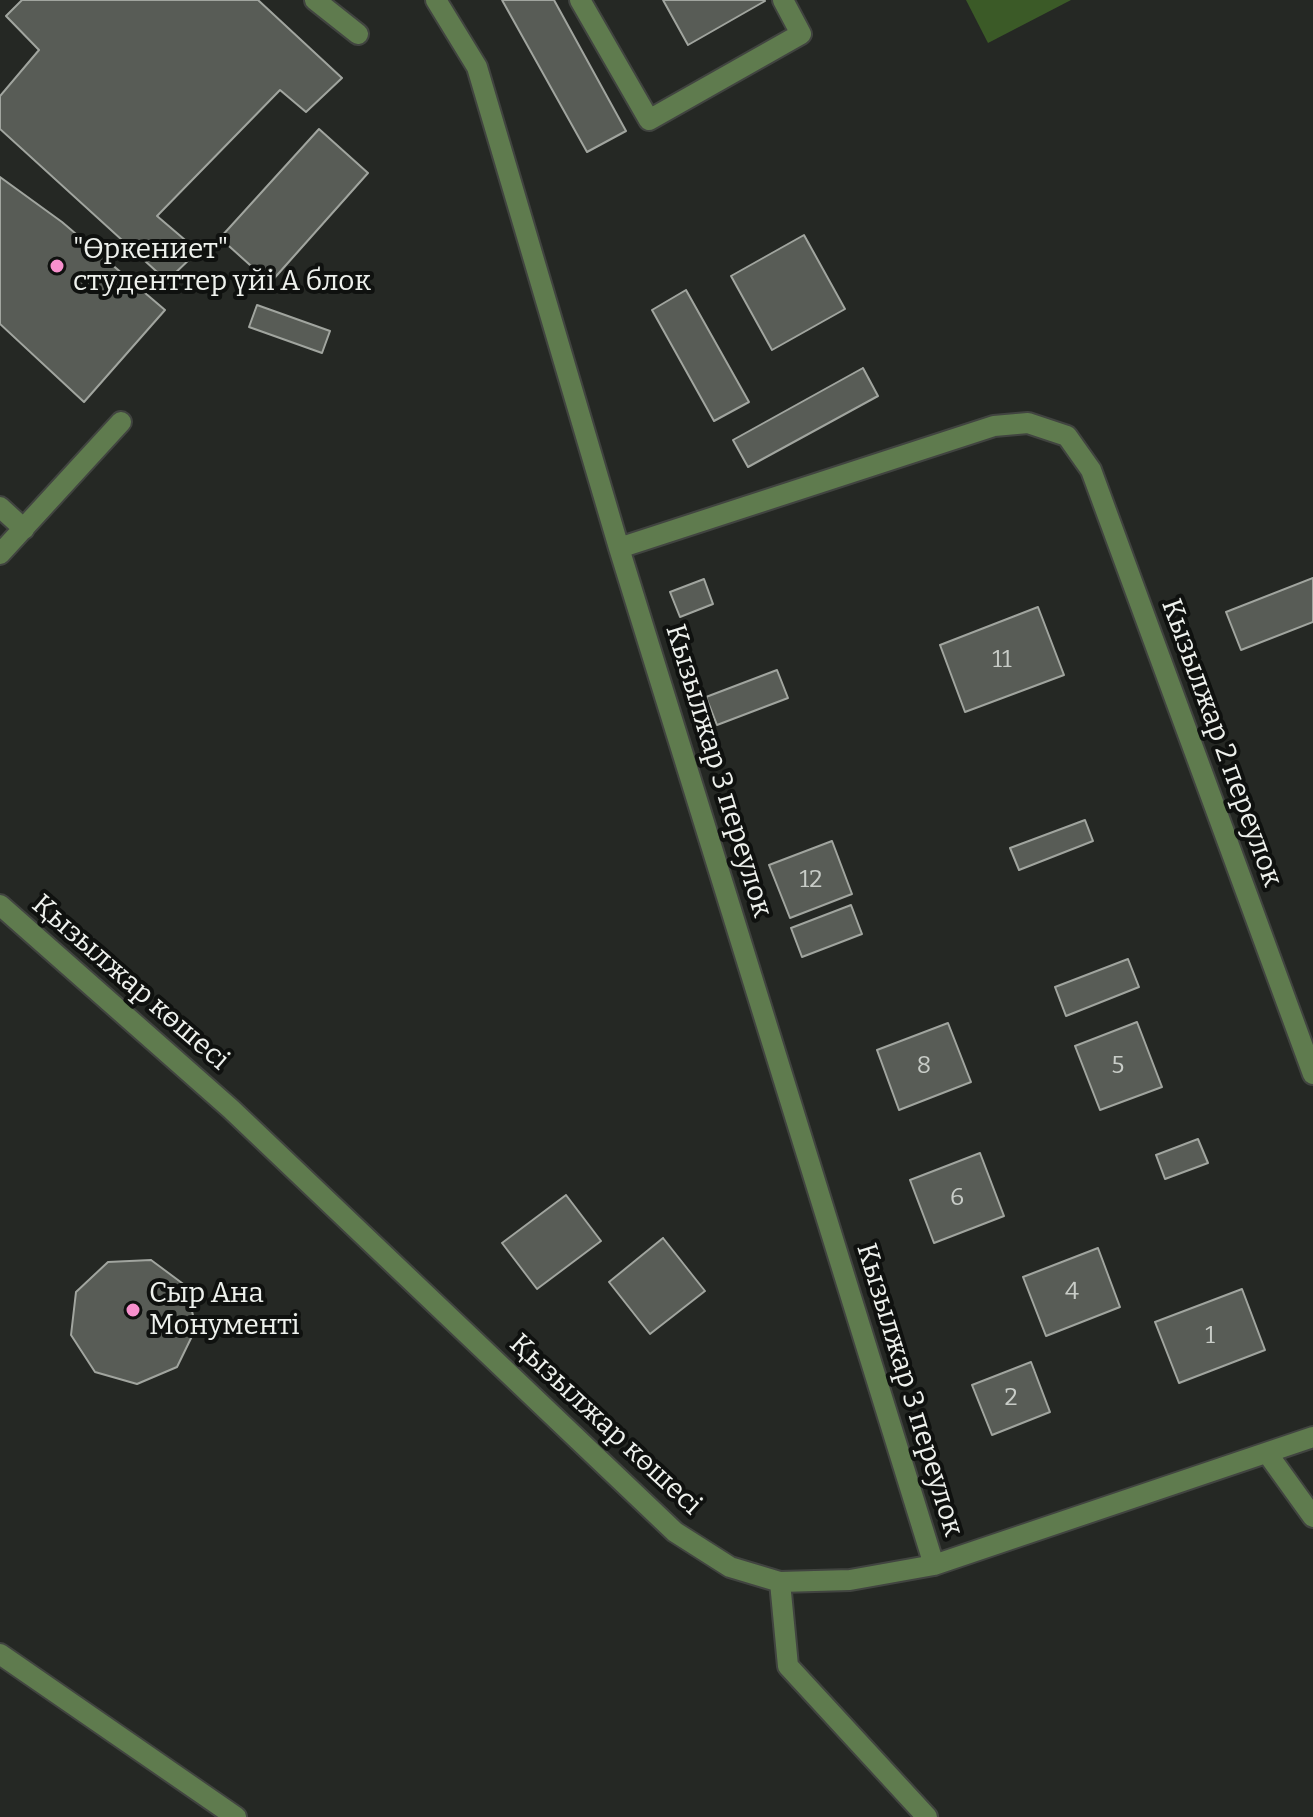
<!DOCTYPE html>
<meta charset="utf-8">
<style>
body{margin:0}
canvas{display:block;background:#252824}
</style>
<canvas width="1313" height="1817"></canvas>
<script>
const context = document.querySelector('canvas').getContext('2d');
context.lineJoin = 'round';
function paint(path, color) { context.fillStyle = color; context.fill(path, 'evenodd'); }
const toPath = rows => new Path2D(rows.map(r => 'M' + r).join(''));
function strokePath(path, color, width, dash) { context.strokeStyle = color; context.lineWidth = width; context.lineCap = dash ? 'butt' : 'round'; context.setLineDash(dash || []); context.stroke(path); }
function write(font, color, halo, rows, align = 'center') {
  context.font = font + ' Bitter,serif'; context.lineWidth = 8; context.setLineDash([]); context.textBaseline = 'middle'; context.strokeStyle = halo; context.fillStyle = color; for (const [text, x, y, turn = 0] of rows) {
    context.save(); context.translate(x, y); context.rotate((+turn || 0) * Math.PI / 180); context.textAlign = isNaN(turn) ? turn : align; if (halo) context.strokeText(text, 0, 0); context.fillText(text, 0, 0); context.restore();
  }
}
paint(toPath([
 [966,0,1071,0,988,43]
]), '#3b5a27');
const building = toPath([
 [22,0,258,0,342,78,306,112,280,90,157,216,198,251,167,281,0,129,0,96,39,50,6,16,22,0],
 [502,0,554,0,626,131,587,152,502,0],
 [663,0,764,0,765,1,688,45,663,0],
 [319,129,368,173,270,283,220,238,319,129],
 [0,177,62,222,165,310,84,402,0,324,0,177],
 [804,235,845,309,772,350,731,276,804,235],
 [686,290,749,402,714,421,652,310,686,290],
 [257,305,330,331,322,353,249,327,257,305],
 [863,368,878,396,748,467,733,440,863,368],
 [1313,578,1313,622,1241,650,1226,612,1313,578],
 [704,579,713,604,680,617,670,592,704,579],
 [1038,607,1064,675,965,712,940,645,1038,607],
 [777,670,788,698,717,725,706,697,777,670],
 [1085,820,1093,841,1019,870,1010,848,1085,820],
 [832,841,852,894,790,918,769,865,832,841],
 [851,905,862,934,802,957,791,928,851,905],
 [1128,959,1139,987,1066,1016,1055,987,1128,959],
 [1137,1022,1162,1087,1100,1110,1075,1046,1137,1022],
 [948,1023,971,1082,899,1110,877,1050,948,1023],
 [1198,1139,1208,1163,1165,1179,1156,1155,1198,1139],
 [980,1153,1004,1216,934,1243,910,1180,980,1153],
 [566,1195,601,1241,537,1289,502,1243,566,1195],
 [663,1238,705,1291,650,1334,609,1282,663,1238],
 [1098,1248,1120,1307,1046,1336,1023,1277,1098,1248],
 [151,1260,186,1286,196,1328,177,1367,137,1384,95,1372,71,1335,76,1292,108,1262,151,1260],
 [1242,1289,1265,1350,1179,1383,1155,1322,1242,1289],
 [1031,1362,1050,1412,992,1435,972,1385,1031,1362]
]);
paint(building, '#585c56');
strokePath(building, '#a1a59f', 2);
const minor = toPath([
 [315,0,358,34],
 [436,0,477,67,619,548,934,1565],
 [580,0,649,120,801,34,783,0],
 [0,507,24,529],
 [619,548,994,426,1028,423,1067,436,1091,470,1313,1074],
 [0,554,121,422],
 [0,905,231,1109,675,1532,730,1567,780,1582,850,1580,934,1565,1313,1437],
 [1267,1453,1313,1517],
 [780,1582,788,1666,927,1817],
 [0,1654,236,1817]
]);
strokePath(minor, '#414440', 24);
strokePath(minor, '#5f7b4e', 20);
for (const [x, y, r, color] of [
 [57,266,8,"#f790cd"],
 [133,1310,8,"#f790cd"]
]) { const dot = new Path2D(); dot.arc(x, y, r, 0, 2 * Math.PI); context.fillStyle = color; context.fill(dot); strokePath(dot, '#0f110f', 3); }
write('24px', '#c8ccc7', null, [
 ["11",1002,660],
 ["12",811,880],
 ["8",924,1066],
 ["5",1118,1066],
 ["6",957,1198],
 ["4",1072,1292],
 ["1",1210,1336],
 ["2",1011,1398]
]);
write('28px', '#eef1ed', '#0f110f', [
 ["\"Өркениет\"",73,250],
 ["студенттер үйі А блок",73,282],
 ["Сыр Ана",149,1294],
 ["Монументі",149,1326]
], 'left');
write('28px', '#eef1ed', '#0f110f', [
 ["Кызылжар 2 переулок",1221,743,70],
 ["Кызылжар 3 переулок",718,771,73],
 ["Қызылжар көшесі",130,983,41],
 ["Кызылжар 3 переулок",909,1390,73],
 ["Қызылжар көшесі",605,1425,43]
]);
</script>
